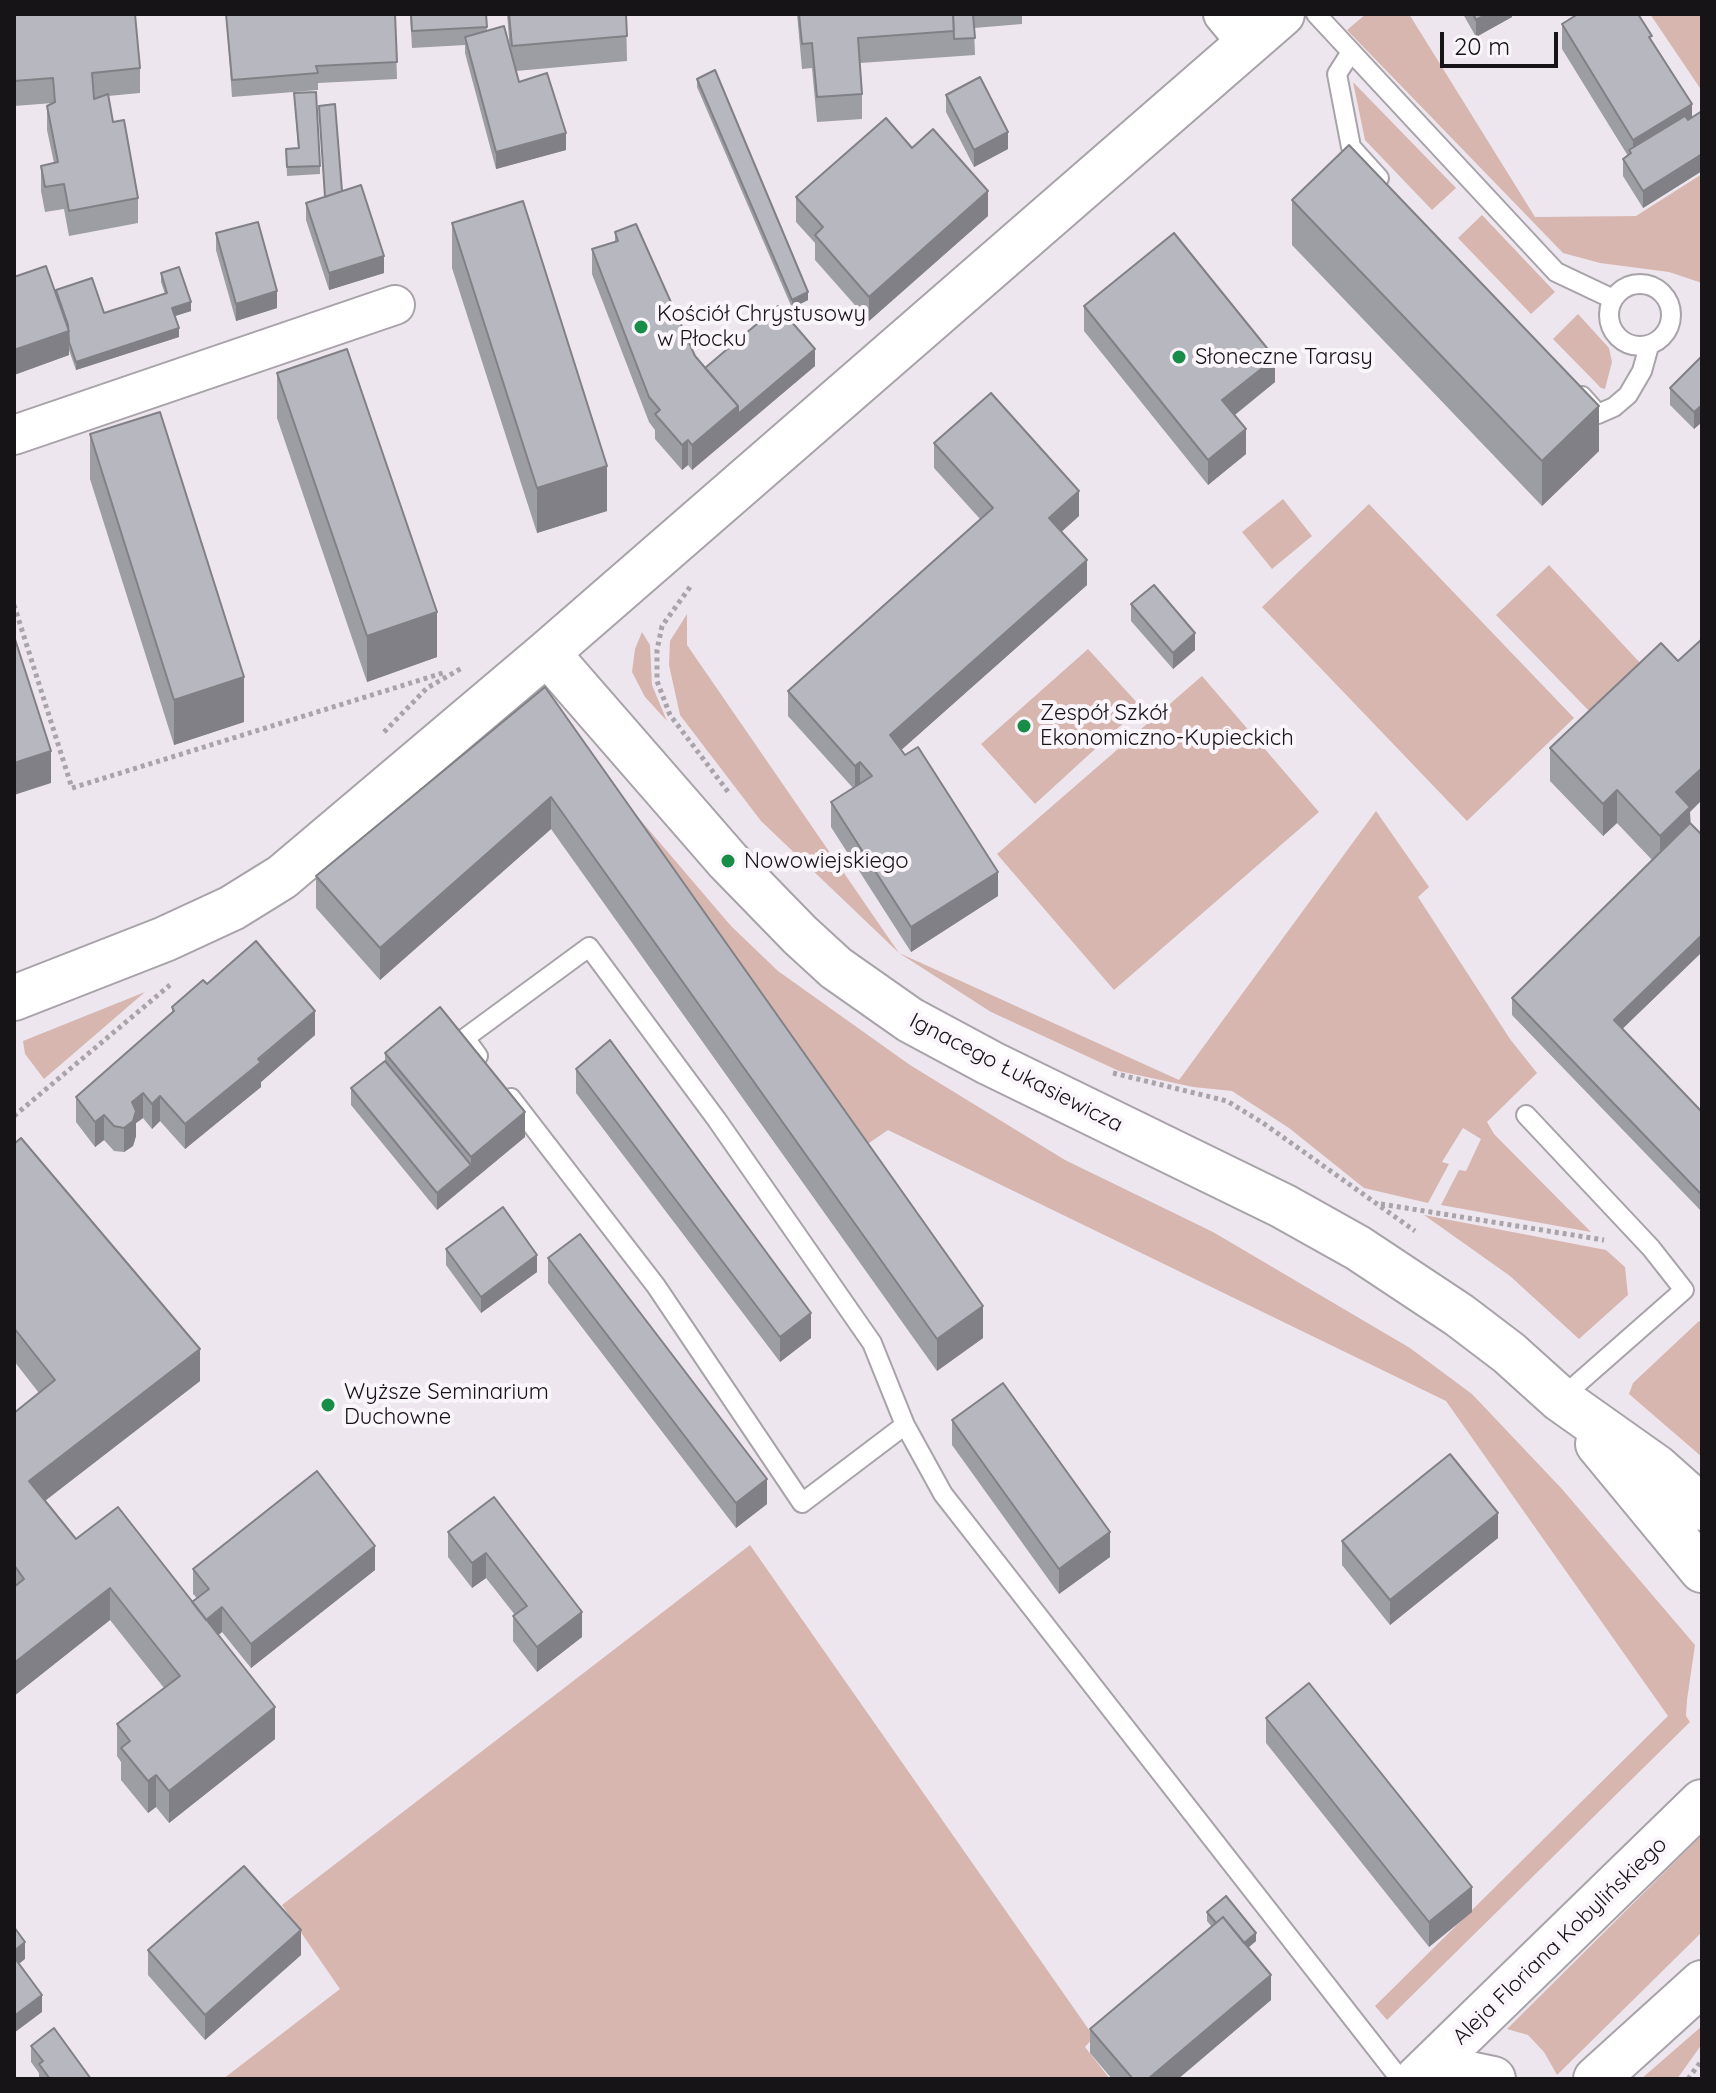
<!DOCTYPE html>
<meta charset="utf-8">
<style>
body{margin:0}
#map{position:relative;width:1716px;height:2093px;overflow:hidden;background:#ede6ee;font-family:Quicksand,sans-serif}
canvas{display:block}
.frame{position:absolute;inset:0;border:16px solid #161417;pointer-events:none}
.scale{position:absolute;left:1440px;top:32px;width:118px;height:36px;box-sizing:border-box;border:4px solid #161417;border-top:0;padding-left:10px;font-size:24px;line-height:28px;white-space:nowrap;color:#161417;-webkit-text-stroke:6px #faf4fb;paint-order:stroke}
</style>
<div id="map">
<canvas width="1716" height="2093"></canvas>
<div class="frame"></div>
<div class="scale">20 m</div>
</div>
<script>
const context = document.querySelector('canvas').getContext('2d');
context.lineJoin = 'round';
function paint(path, color) { context.fillStyle = color; context.fill(path, 'evenodd'); }
const toPath = rows => new Path2D(rows.map(r => 'M' + r).join(''));
function strokePath(path, color, width, dash) { context.strokeStyle = color; context.lineWidth = width; context.lineCap = dash ? 'butt' : 'round'; context.setLineDash(dash || []); context.stroke(path); }
function write(font, color, halo, rows, align = 'center') {
  context.font = font + ' Quicksand,sans-serif'; context.lineWidth = 8; context.setLineDash([]); context.textBaseline = 'middle'; context.strokeStyle = halo; context.fillStyle = color; for (const [text, x, y, turn = 0] of rows) {
    context.save(); context.translate(x, y); context.rotate((+turn || 0) * Math.PI / 180); context.textAlign = isNaN(turn) ? turn : align; if (halo) context.strokeText(text, 0, 0); context.fillText(text, 0, 0); context.restore();
  }
}
paint(toPath([
 [1366,14,1409,14,1535,217,1636,216,1702,174,1702,283,1669,272,1600,263,1563,253,1347,30],
 [1650,14,1702,14,1702,91],
 [1353,82,1456,188,1432,210,1365,140],
 [1482,215,1555,292,1531,314,1458,238],
 [1578,314,1609,348,1612,362,1605,389,1601,388,1553,339],
 [1283,499,1312,536,1272,569,1242,532],
 [1369,504,1574,718,1467,821,1262,607],
 [1549,565,1642,665,1592,714,1496,615],
 [687,614,687,645,899,953,1179,1080,1376,811,1429,887,1418,897,1510,1039,1537,1073,1487,1122,1494,1134,1591,1232,1441,1205,1459,1170,1466,1171,1481,1139,1463,1128,1442,1162,1449,1164,1428,1203,1364,1188,1289,1128,1232,1091,1193,1087,1119,1071,991,1012,899,953,761,821,680,715,669,665,670,641],
 [642,632,650,645,652,685,667,721,645,697,632,672,635,649],
 [1088,649,1141,707,1035,804,981,744],
 [1202,676,1319,812,1114,990,997,854],
 [578,747,731,926,778,971,910,1065,1065,1160,1213,1232,1410,1348,1472,1394,1562,1489,1695,1645,1687,1700,1686,1716,1690,1722,1387,2020,1375,2006,1668,1716,1446,1401,888,1130,853,1154],
 [145,992,44,1079,25,1054,23,1041],
 [1424,1215,1606,1250,1625,1267,1628,1295,1579,1339,1510,1276],
 [1699,1321,1702,1322,1702,1457,1629,1394,1633,1383],
 [750,1545,1094,2037,1085,2047,1110,2079,223,2079,340,1989,282,1905],
 [1702,1835,1702,1932,1557,2075,1544,2052,1528,2035,1507,2029],
 [1702,2026,1702,2044,1677,2079,1641,2079]
]), '#d7b6b0');
const lane = toPath([
 [1316,14,1556,272,1613,299],
 [1351,52,1337,74,1351,147,1379,178],
 '1609 315a31 31 0 1 1 62 0a31 31 0 1 1-62 0Z',
 [1582,396,1598,414,1614,407,1628,395,1642,371,1649,346],
 [478,1056,465,1038,589,947,717,1120,872,1343,905,1425,943,1494,1400,2079],
 [511,1098,656,1286,802,1503,905,1425],
 [1526,1115,1651,1248,1684,1290,1560,1399]
]);
const street = toPath([
 [1223,14,1247,43],
 [14,435,395,305]
]);
const secondary = toPath([
 [547,653,728,861,800,935,836,968,910,1020,990,1063,1283,1206,1358,1248,1459,1315,1509,1353,1560,1399,1656,1467,1702,1508],
 [14,998,165,939,232,908,282,877,547,653,1282,14],
 [1598,1444,1702,1570],
 [1417,2079,1702,1802],
 [1429,2079,1450,2070,1493,2079],
 [1596,2079,1702,1983]
]);
strokePath(lane, '#a8a2a9', 22);
strokePath(street, '#a8a2a9', 42);
strokePath(secondary, '#a8a2a9', 48);
strokePath(toPath([
 [690,587,662,626,657,650,657,681,670,715,729,793],
 [14,605,72,788,446,672],
 [384,732,427,688,462,668],
 [1113,1073,1227,1101,1263,1123,1415,1231],
 [14,1116,170,985],
 [1381,1204,1604,1240],
 [1688,2079,1702,2060]
]), '#a9a3aa', 5, [4, 4]);
strokePath(lane, '#fff', 18);
strokePath(street, '#fff', 38);
strokePath(secondary, '#fff', 44);
paint(toPath([
 [226,14,395,14,397,79,318,83,318,90,232,97],
 [410,14,486,14,487,31,510,50,507,14,626,14,627,61,516,71,519,82,566,150,496,169,465,53,465,45,412,48],
 [797,14,1022,14,1022,24,974,28,975,55,860,63,862,94,862,119,817,122,812,68,802,69],
 [1463,14,1512,14,1512,17,1476,37],
 [14,15,140,68,140,93,108,96,113,122,138,198,138,223,69,236,64,209,45,212,41,191,41,166,54,163,47,130,47,106,53,103,14,106],
 [1562,24,1652,42,1692,118,1702,111,1702,171,1643,208,1623,176,1623,159,1628,156,1562,49],
 [697,79,808,300,792,308,697,87],
 [294,93,320,166,320,174,287,176,286,149,298,148],
 [946,95,1008,149,974,167,946,112],
 [912,148,988,216,869,321,815,260,815,243,796,222,796,197],
 [342,191,384,273,329,290,306,220,306,203],
 [1292,200,1599,451,1542,506,1292,245],
 [452,223,607,511,537,533,452,268],
 [615,232,695,356,705,368,815,366,692,470,688,465,682,470,655,439,655,430,649,422,592,274,592,249,615,242],
 [216,233,277,308,236,321,216,250],
 [161,273,191,311,175,316,179,337,76,370,69,350,69,355,14,375,14,277,56,295,56,290,104,313,165,294,161,282],
 [1084,306,1275,382,1235,415,1246,454,1208,485,1084,331],
 [1702,356,1702,422,1694,429,1670,405,1670,388],
 [277,373,437,657,367,682,277,418],
 [90,434,244,722,174,745,90,479],
 [934,443,1079,516,1061,532,1087,585,901,750,998,896,911,952,831,827,831,802,853,788,788,716,788,691,980,519,934,468],
 [1131,604,1195,650,1173,669,1131,621],
 [545,687,983,1338,937,1371,551,829,380,980,316,908,316,876],
 [1550,748,1690,812,1702,952,1622,1029,1702,1112,1702,1212,1512,1015,1512,998,1652,860,1617,823,1603,836,1550,781],
 [207,984,315,1035,261,1082,261,1087,185,1149,160,1121,152,1129,143,1118,136,1123,136,1136,133,1146,124,1152,114,1151,104,1140,95,1147,76,1122,76,1097,172,1013,172,1007],
 [385,1053,525,1137,437,1210,351,1105,351,1088,385,1061],
 [576,1069,811,1338,780,1362,576,1093],
 [14,1144,200,1381,45,1501,76,1539,192,1602,197,1598,193,1594,193,1569,375,1570,251,1668,222,1632,218,1635,275,1739,169,1823,156,1807,148,1813,121,1780,121,1762,117,1756,117,1724,164,1688,110,1620,14,1696,14,1413,39,1393,14,1361],
 [446,1249,537,1272,481,1313,446,1265],
 [548,1258,767,1504,736,1528,548,1283],
 [952,1420,1110,1557,1059,1594,952,1445],
 [494,1497,582,1637,537,1672,513,1641,513,1616,515,1615,486,1578,472,1588,448,1557,448,1532],
 [1498,1538,1390,1625,1342,1565,1342,1541],
 [1266,1718,1472,1912,1429,1947,1266,1743],
 [1207,1912,1256,1941,1248,1948,1271,2000,1178,2079,1112,2079,1090,2053,1090,2029,1212,1927,1207,1921],
 [148,1950,301,1955,205,2040,148,1975],
 [31,2046,91,2079,39,2079,39,2073,31,2062]
]), '#9d9da4');
paint(toPath([
 [1487,14,1512,14,1512,17,1476,37,1476,20],
 [1692,104,1692,129,1633,165,1633,140],
 [1008,132,1008,149,974,167,974,150],
 [566,133,566,150,496,169,496,152],
 [1702,154,1702,171,1643,208,1643,191],
 [988,191,988,216,869,321,869,297],
 [384,256,384,273,329,290,329,273],
 [277,291,277,308,236,321,236,304],
 [808,292,808,300,792,308,792,300],
 [191,302,191,311,172,317,172,308],
 [179,328,179,337,76,370,76,362],
 [69,331,69,355,14,375,14,350],
 [815,349,815,366,692,470,692,445,738,406],
 [1275,358,1275,382,1222,425,1222,400],
 [1702,405,1702,422,1694,429,1694,412],
 [1599,406,1599,451,1542,506,1542,461],
 [1246,429,1246,454,1208,485,1208,460],
 [688,440,688,465,682,470,682,445],
 [607,466,607,511,537,533,537,488],
 [1079,491,1079,516,1049,543,1049,518],
 [1087,560,1087,585,890,760,890,735],
 [437,612,437,657,367,682,367,636],
 [1195,633,1195,650,1173,669,1173,653],
 [244,677,244,722,174,745,174,700],
 [51,751,51,783,14,795,14,763],
 [860,762,860,787,855,791,855,766],
 [1702,768,1702,800,1690,812,1690,840,1660,868,1660,836,1676,792],
 [1617,790,1617,823,1603,836,1603,804],
 [551,797,551,829,380,980,380,948],
 [998,872,998,896,911,952,911,927],
 [1702,935,1702,952,1614,1037,1614,1020],
 [315,1011,315,1035,261,1082,261,1087,185,1149,185,1124],
 [143,1093,143,1118,136,1123,136,1136,133,1146,124,1152,124,1128,132,1102],
 [160,1096,160,1121,152,1129,152,1104],
 [525,1112,525,1137,437,1210,437,1193,471,1165,471,1157],
 [104,1115,104,1140,95,1147,95,1122],
 [537,1255,537,1272,481,1313,481,1297],
 [983,1306,983,1338,937,1371,937,1339],
 [811,1313,811,1338,780,1362,780,1337],
 [200,1349,200,1381,29,1513,29,1481],
 [767,1479,767,1504,736,1528,736,1503],
 [1498,1513,1498,1538,1390,1625,1390,1600],
 [1110,1532,1110,1557,1059,1594,1059,1569],
 [375,1546,375,1570,251,1668,251,1644],
 [486,1553,486,1578,472,1588,472,1563],
 [110,1588,110,1620,14,1696,14,1663],
 [222,1607,222,1632,203,1648,203,1623],
 [582,1612,582,1637,537,1672,537,1647],
 [275,1707,275,1739,169,1823,169,1791],
 [156,1775,156,1807,148,1813,148,1781],
 [1472,1887,1472,1912,1429,1947,1429,1922],
 [301,1930,301,1955,205,2040,205,2015],
 [1256,1933,1256,1941,1237,1957,1237,1949],
 [25,1942,25,1959,14,1968,14,1951],
 [1271,1975,1271,2000,1178,2079,1148,2079],
 [42,1995,42,2012,14,2033,14,2016]
]), '#808086');
const building = toPath([
 [23,14,135,14,140,68,92,73,94,99,108,94,113,122,124,120,138,198,69,211,64,184,45,187,41,166,58,162,47,106,55,102,53,78,14,81,14,15,23,14],
 [226,14,395,14,397,62,316,66,318,73,232,80,226,14],
 [411,14,486,14,487,27,412,31,411,14],
 [509,14,626,14,627,36,512,46,509,14],
 [799,14,953,14,954,31,858,38,862,94,817,97,812,43,802,44,799,14],
 [953,14,973,14,975,38,954,39,953,14],
 [1473,14,1487,14,1476,20,1473,14],
 [1578,14,1638,14,1652,36,1649,37,1692,104,1633,140,1562,24,1578,14],
 [504,26,519,82,547,73,566,133,496,152,465,37,504,26],
 [715,70,808,292,792,300,697,79,715,70],
 [980,77,1008,132,974,150,946,95,980,77],
 [316,92,320,166,287,167,286,149,299,148,294,93,316,92],
 [335,104,342,191,325,197,319,106,335,104],
 [1702,111,1702,154,1643,191,1623,159,1631,153,1629,150,1685,116,1688,120,1702,111],
 [886,118,912,148,933,129,988,191,869,297,815,235,823,227,796,197,886,118],
 [1349,145,1599,406,1542,461,1292,200,1349,145],
 [361,185,384,256,329,273,306,203,361,185],
 [523,201,607,466,537,488,452,223,523,201],
 [258,222,277,291,236,304,216,233,258,222],
 [636,224,695,356,738,406,692,445,688,440,682,445,655,414,660,410,649,397,592,249,618,241,615,232,636,224],
 [1174,233,1275,358,1222,400,1246,429,1208,460,1084,306,1174,233],
 [46,266,69,331,14,350,14,277,46,266],
 [179,267,191,302,172,308,179,328,76,362,69,342,68,325,56,290,92,278,104,313,167,293,161,273,179,267],
 [778,306,815,349,738,414,738,406,705,368,778,306],
 [347,349,437,612,367,636,277,373,347,349],
 [1702,356,1702,405,1694,412,1670,388,1702,356],
 [991,393,1079,491,1049,518,1087,560,890,735,905,755,918,747,998,872,911,927,831,802,872,776,860,762,855,766,788,691,993,508,934,443,991,393],
 [160,412,244,677,174,700,90,434,160,412],
 [1154,585,1195,633,1173,653,1131,604,1154,585],
 [14,636,51,751,14,763,14,636],
 [1702,639,1702,768,1676,792,1690,807,1660,836,1617,790,1603,804,1550,748,1661,643,1678,661,1702,639],
 [545,687,983,1306,937,1339,551,797,380,948,316,876,545,687],
 [1690,823,1702,835,1702,935,1614,1020,1702,1112,1702,1195,1512,998,1690,823],
 [256,941,315,1011,258,1059,261,1062,185,1124,160,1096,152,1104,143,1093,132,1102,136,1111,133,1121,124,1128,114,1126,104,1115,95,1122,76,1097,174,1011,172,1007,203,980,207,984,256,941],
 [440,1007,525,1112,471,1157,385,1053,440,1007],
 [610,1040,811,1313,780,1337,576,1069,610,1040],
 [385,1061,471,1165,437,1193,351,1088,385,1061],
 [21,1138,200,1349,29,1481,76,1539,118,1507,275,1707,169,1791,156,1775,148,1781,121,1748,130,1741,117,1724,180,1676,110,1588,14,1663,14,1587,24,1579,14,1565,14,1413,55,1380,14,1328,14,1144,21,1138],
 [503,1207,537,1255,481,1297,446,1249,503,1207],
 [580,1234,767,1479,736,1503,548,1258,580,1234],
 [1003,1383,1110,1532,1059,1569,952,1420,1003,1383],
 [1450,1454,1498,1513,1390,1600,1342,1541,1450,1454],
 [317,1471,375,1546,251,1644,222,1607,206,1620,192,1602,209,1589,193,1569,317,1471],
 [494,1497,582,1612,537,1647,513,1616,527,1606,486,1553,472,1563,448,1532,494,1497],
 [1309,1683,1472,1887,1429,1922,1266,1718,1309,1683],
 [244,1866,301,1930,205,2015,148,1950,244,1866],
 [1226,1896,1256,1933,1244,1943,1223,1917,1216,1923,1207,1912,1226,1896],
 [1223,1917,1271,1975,1148,2079,1133,2079,1090,2029,1223,1917],
 [14,1927,25,1942,14,1951,14,1927],
 [14,1957,42,1995,14,2016,14,1957],
 [54,2028,91,2079,50,2079,39,2064,43,2061,31,2046,54,2028]
]);
paint(building, '#b7b7bf');
strokePath(building, '#808086', 2);
for (const [x, y, r, color] of [
 [641,327,8,"#178d47"],
 [1179,357,8,"#178d47"],
 [1024,726,8,"#178d47"],
 [728,861,8,"#178d47"],
 [328,1405,8,"#178d47"]
]) { const dot = new Path2D(); dot.arc(x, y, r, 0, 2 * Math.PI); context.fillStyle = color; context.fill(dot); strokePath(dot, '#faf4fb', 3); }
write('22px', '#161417', '#faf4fb', [
 ["Kościół Chrystusowy",657,314],
 ["w Płocku",657,339],
 ["Słoneczne Tarasy",1195,357],
 ["Zespół Szkół",1040,713],
 ["Ekonomiczno-Kupieckich",1040,738],
 ["Nowowiejskiego",744,861],
 ["Wyższe Seminarium",344,1392],
 ["Duchowne",344,1417]
], 'left');
write('22px', '#161417', '#faf4fb', [
 ["Ignacego Łukasiewicza",1016,1073,27],
 ["Aleja Floriana Kobylińskiego",1560,1941,-44]
]);
</script>
